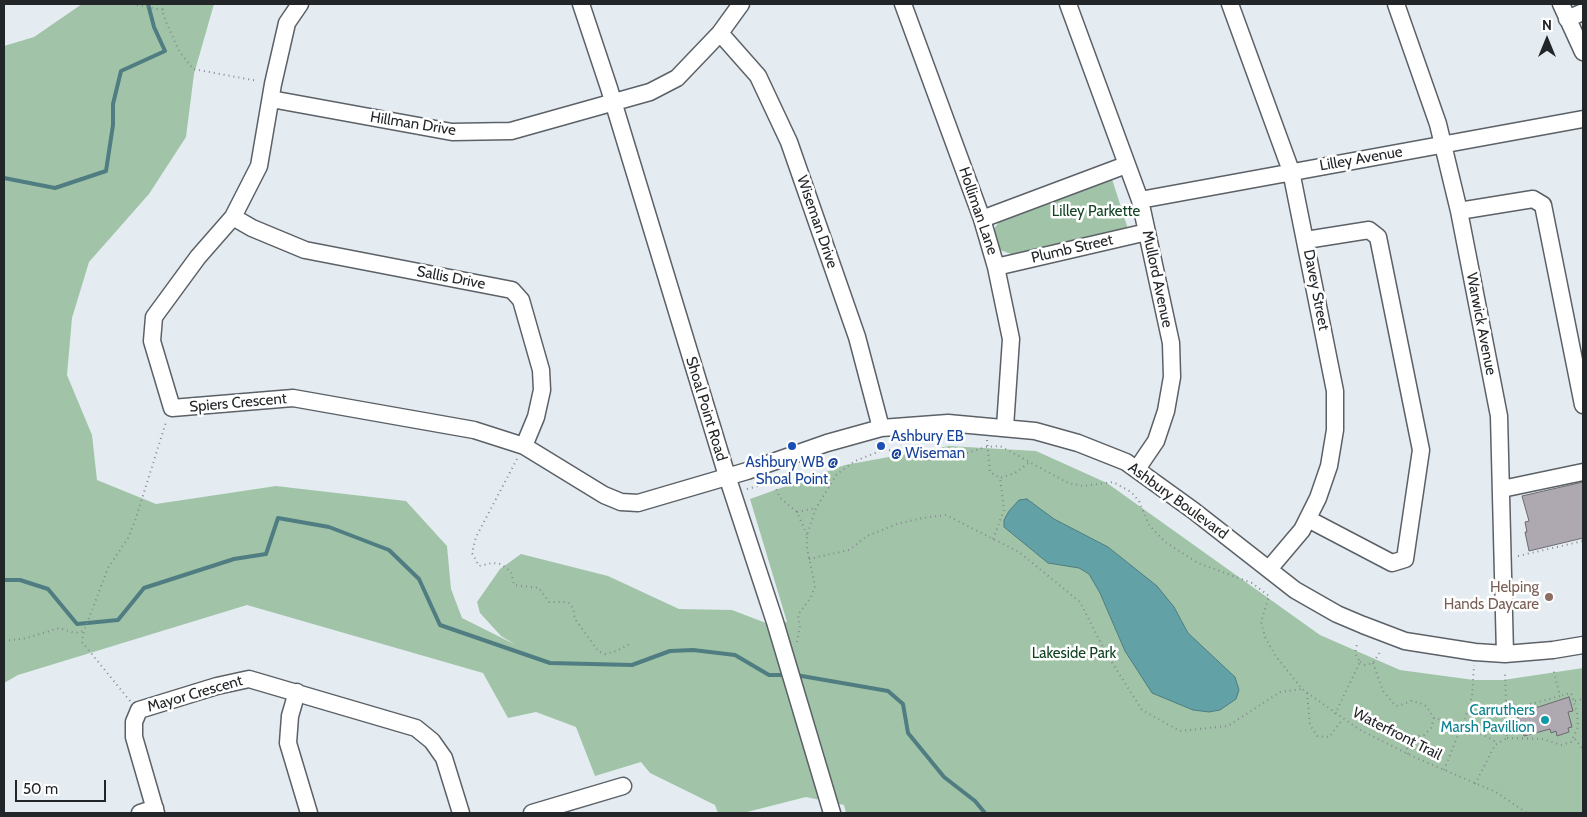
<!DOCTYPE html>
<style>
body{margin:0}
#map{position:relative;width:1587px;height:817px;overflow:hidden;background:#e4ecf2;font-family:Cabin,sans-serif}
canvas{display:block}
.frame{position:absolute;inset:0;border:5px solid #232628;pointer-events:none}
.north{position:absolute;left:1522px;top:15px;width:50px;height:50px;-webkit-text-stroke:4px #fff;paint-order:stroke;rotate:0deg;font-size:14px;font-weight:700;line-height:20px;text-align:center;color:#232628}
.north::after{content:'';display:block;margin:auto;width:18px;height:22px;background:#232628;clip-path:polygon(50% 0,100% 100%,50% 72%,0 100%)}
.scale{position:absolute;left:15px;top:780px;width:91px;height:22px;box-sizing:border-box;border:2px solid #232628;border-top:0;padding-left:6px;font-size:15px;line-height:18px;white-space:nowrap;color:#232628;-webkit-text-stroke:4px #fff;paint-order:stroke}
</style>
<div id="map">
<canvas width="1587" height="817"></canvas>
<div class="frame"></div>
<div class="north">N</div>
<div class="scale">50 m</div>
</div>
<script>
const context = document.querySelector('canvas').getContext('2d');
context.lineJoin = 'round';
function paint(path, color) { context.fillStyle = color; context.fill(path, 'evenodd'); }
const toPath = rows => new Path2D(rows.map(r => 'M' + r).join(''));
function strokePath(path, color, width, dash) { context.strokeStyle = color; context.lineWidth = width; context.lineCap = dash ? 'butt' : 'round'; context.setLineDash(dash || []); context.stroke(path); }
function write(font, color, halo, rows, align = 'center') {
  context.font = font + ' Cabin,sans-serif'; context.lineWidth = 5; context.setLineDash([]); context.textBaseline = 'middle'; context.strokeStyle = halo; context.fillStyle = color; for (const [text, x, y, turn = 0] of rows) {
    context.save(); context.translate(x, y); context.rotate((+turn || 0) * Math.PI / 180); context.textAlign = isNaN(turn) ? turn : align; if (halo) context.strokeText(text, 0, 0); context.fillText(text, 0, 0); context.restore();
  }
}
paint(toPath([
 [82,4,214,4,194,74,186,137,149,194,89,262,72,318,67,375,92,435,97,480,156,504,276,486,406,501,447,546,451,589,462,618,516,645,501,636,480,613,477,602,500,569,521,554,608,576,679,609,732,610,766,623,787,622,750,499,845,465,949,446,1036,451,1107,483,1320,635,1400,670,1474,680,1503,680,1583,668,1583,813,846,813,844,805,806,797,743,813,718,813,715,805,650,773,641,762,595,776,576,727,536,712,508,718,483,673,247,605,18,675,4,683,4,46,34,37],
 [1112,179,1128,229,1014,255,1000,250,994,229,999,222]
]), '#a1c4a8');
const water = toPath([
 [1027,499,1054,519,1108,547,1157,586,1174,607,1188,633,1235,677,1239,690,1236,699,1220,710,1209,712,1193,710,1152,693,1125,651,1100,593,1089,574,1079,568,1048,563,1004,527,1004,520,1009,511,1019,500,1027,499]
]);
paint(water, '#62a2a7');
strokePath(water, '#4f7d81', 1);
strokePath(toPath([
 [4,178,55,188,106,171,113,125,113,104,121,71,165,51,154,27,148,4],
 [4,580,20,580,48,589,77,624,118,620,144,588,234,559,266,554,278,518,329,527,389,550,419,579,440,625,550,663,632,665,670,651,693,650,735,655,769,675,786,675],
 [796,675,888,691,903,704,908,733,944,777,975,801,985,813]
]), '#4f7d81', 4);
const building = toPath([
 [1583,482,1583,538,1529,551,1525,532,1527,532,1525,522,1529,521,1522,496,1583,482],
 [1569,697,1573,711,1568,712,1572,727,1568,728,1569,732,1557,736,1556,731,1551,733,1550,729,1524,736,1517,714,1569,697]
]);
paint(building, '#aea9b0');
strokePath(building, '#6d6970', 1);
const minor = toPath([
 [300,4,287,23,273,84,259,166,233,217,198,257,154,317,152,341,172,408,293,398,474,430,524,446,604,495,621,502,638,503,747,471,827,443,881,428,948,423,1035,431,1078,443,1126,462,1194,511,1295,590,1337,614,1363,625,1405,641,1475,652,1505,654,1553,650,1583,645],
 [581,4,609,88,727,476,775,622,832,813],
 [903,4,982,219,996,267,1011,339,1005,427],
 [1068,4,1140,200,1171,343,1172,377,1166,411,1156,441,1137,469],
 [1230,4,1291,171,1335,391,1335,430,1329,466,1318,498,1302,530,1269,569],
 [1396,4,1438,124,1459,211,1499,416,1505,654],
 [1561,4,1583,52],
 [1567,19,1583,12],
 [720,33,758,76,789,142,857,337,881,428],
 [271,99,452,132,511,131,650,92,677,78,720,33,741,4],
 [1140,200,1583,119],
 [1459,211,1533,199,1543,205,1583,405],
 [233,217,252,228,305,250,512,290,521,300,541,370,542,390,536,417,524,446],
 [982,219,1126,165],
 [1306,240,1369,230,1378,237,1421,450,1405,559,1392,563,1308,519],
 [996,267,1147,232],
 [1502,489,1583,472],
 [297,692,290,716,288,743,309,813],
 [140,813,155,808],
 [156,813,134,737,134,722,139,710,217,686,249,679,416,728,432,741,444,758,461,813],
 [532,813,623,786]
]);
strokePath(minor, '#5b6167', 19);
strokePath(toPath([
 [132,4,162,10],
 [165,4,162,11,167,24,179,51,193,69,258,81],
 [987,440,990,472,1000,478,1015,473,1030,462],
 [517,459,476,537,472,553,479,566,492,563,501,564,511,572,514,585,539,588,549,602,568,602,573,608,575,619,598,651,605,654,616,651,630,644],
 [747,489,773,482,780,498,797,512,807,535],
 [797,512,816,508],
 [993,539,1004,510,1000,478],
 [1518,556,1583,541],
 [809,559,849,550,867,536,897,524,922,518,946,515,1019,552,1080,602,1106,653,1142,710,1180,731,1228,726,1280,692,1302,689],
 [4,641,27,638,59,628,75,633,84,631],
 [797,642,800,626,798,615,811,597,815,586,807,548,807,535,816,508,837,474,855,461,883,450,901,451,929,460,951,458,986,447,1000,446,1068,483,1083,486,1113,482,1131,492,1139,501,1149,525,1165,542,1198,563,1252,583,1269,596,1261,622,1265,637,1275,655,1302,689,1360,730,1414,757,1496,792,1527,813],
 [1360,662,1365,665,1373,663,1380,652],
 [1373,663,1383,691,1395,705,1398,706,1411,701,1420,703,1426,706,1434,718,1471,728,1498,743],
 [1307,693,1310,725,1317,736,1329,737,1343,719],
 [130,701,82,642,84,631,108,568,128,538,135,521,166,422],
 [1575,701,1582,699],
 [1506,711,1560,696,1553,668],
 [1335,714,1360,662,1355,653,1357,644],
 [1507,738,1543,739,1561,745,1571,742,1578,727,1577,712,1571,693,1560,696],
 [1575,739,1583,749],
 [1408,754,1405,738,1424,735,1431,728,1434,718],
 [1444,770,1468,710,1472,696,1474,665],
 [1475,784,1495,745,1507,738,1505,671]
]), '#848a8e', 2, [1, 4]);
strokePath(minor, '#fff', 16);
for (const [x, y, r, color] of [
 [792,446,5,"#1a4fb4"],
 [881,446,5,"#1a4fb4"],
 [1549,597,5,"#8d6e63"],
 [1545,720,5,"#0f9aa8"]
]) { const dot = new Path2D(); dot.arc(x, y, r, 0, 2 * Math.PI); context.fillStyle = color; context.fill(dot); strokePath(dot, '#fff', 2); }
write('15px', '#232628', '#fff', [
 ["Hillman Drive",413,124,9],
 ["Lilley Avenue",1361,159,-10],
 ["Holliman Lane",978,211,71],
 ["Wiseman Drive",817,222,71],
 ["Plumb Street",1072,249,-13],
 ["Sallis Drive",451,278,11],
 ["Mullord Avenue",1157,279,78],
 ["Davey Street",1316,290,79],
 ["Warwick Avenue",1481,324,79],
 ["Spiers Crescent",238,403,-5],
 ["Shoal Point Road",706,409,73],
 ["Ashbury Boulevard",1178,501,36],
 ["Mayor Crescent",195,694,-16],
 ["Waterfront Trail",1397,734,27]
]);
write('15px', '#124323', '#fff', [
 ["Lilley Parkette",1096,212],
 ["Lakeside Park",1074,654]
]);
write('15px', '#164399', '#fff', [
 ["Ashbury EB",891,437],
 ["@ Wiseman",891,454],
 ["Ashbury WB @",792,463,"center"],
 ["Shoal Point",792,480,"center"]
], 'left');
write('15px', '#785e54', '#fff', [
 ["Helping",1539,588],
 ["Hands Daycare",1539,605]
], 'right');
write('15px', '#0d838f', '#fff', [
 ["Carruthers",1535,711],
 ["Marsh Pavillion",1535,728]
], 'right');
</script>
